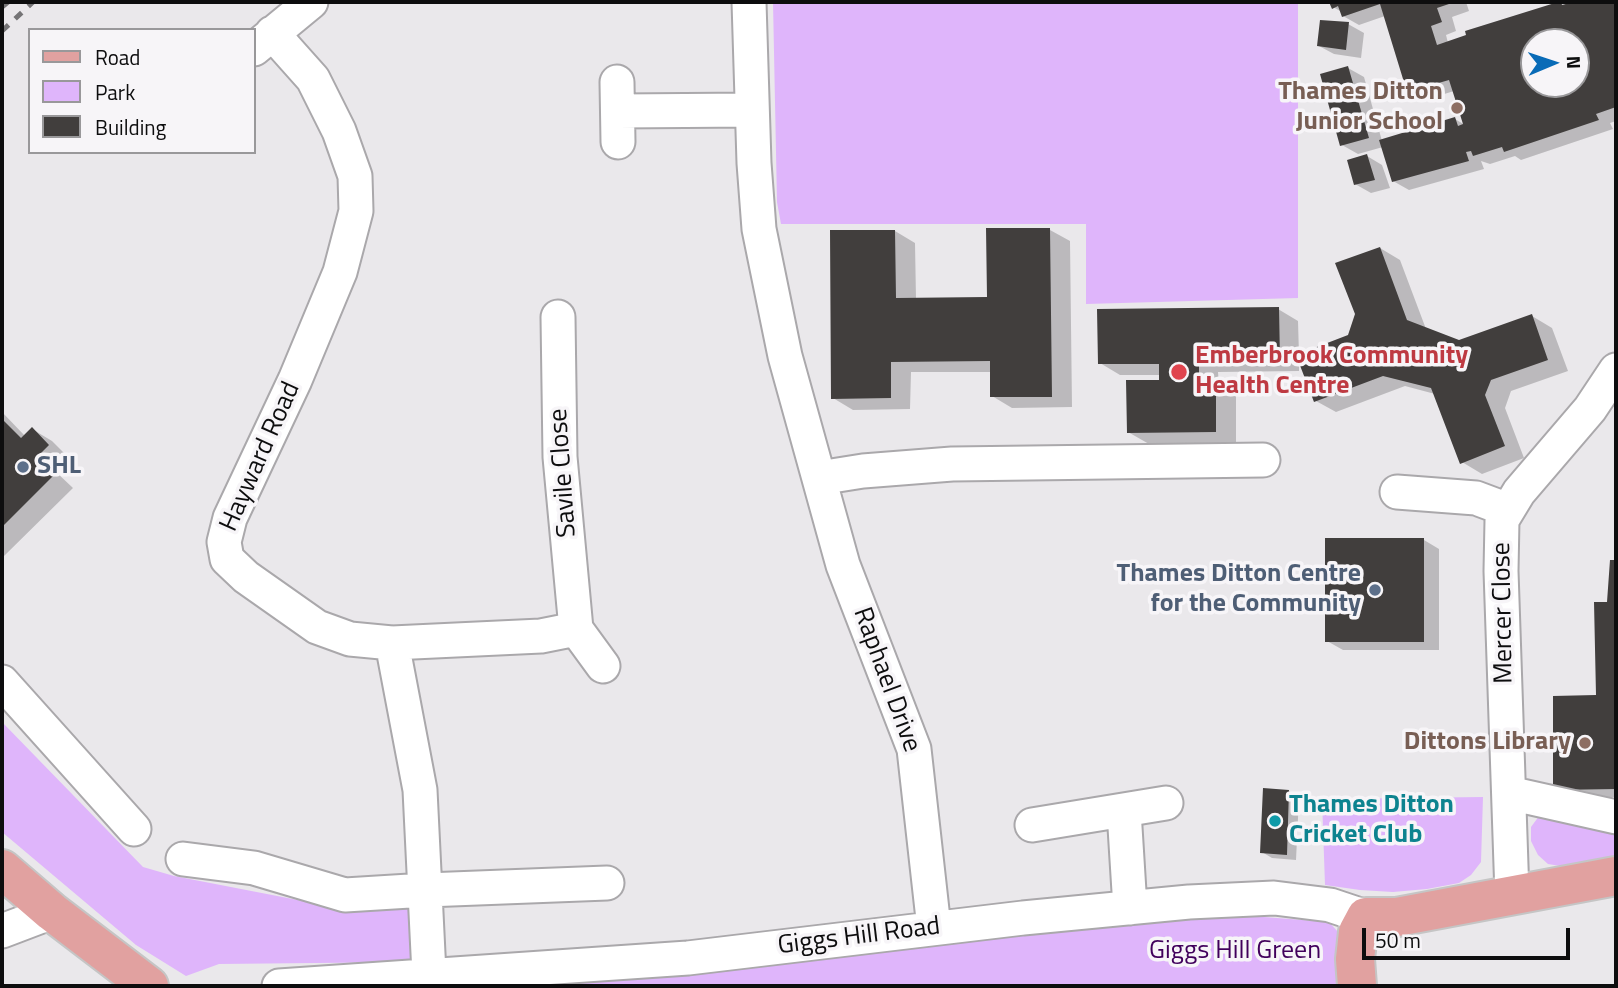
<!DOCTYPE html>
<style>
body{margin:0}
#map{position:relative;width:1618px;height:988px;overflow:hidden;background:#eae8eb;font-family:"Titillium Web",sans-serif}
canvas{display:block}
.frame{position:absolute;inset:0;border:4px solid #0d0d0e;pointer-events:none}
.legend{position:absolute;left:28px;top:28px;width:228px;height:126px;box-sizing:border-box;background:#f7f5f8;border:2px solid #99989a;margin:0;padding:9px 12px;list-style:none;font-size:21px;color:#0d0d0e}
.legend li{display:flex;align-items:center;gap:14px;height:35px}
.legend b{width:35px;border:2px solid #99989a}
.north{position:absolute;left:1520px;top:28px;width:70px;height:70px;box-sizing:border-box;background:#f7f5f8;border:2px solid #99989a;border-radius:50%;rotate:88deg;font-size:19px;font-weight:700;line-height:28px;text-align:center;color:#0d0d0e}
.north::after{content:'';display:block;margin:auto;width:24px;height:32px;background:#096bb7;clip-path:polygon(50% 0,100% 100%,50% 72%,0 100%)}
.scale{position:absolute;left:1362px;top:928px;width:208px;height:32px;box-sizing:border-box;border:4px solid #0d0d0e;border-top:0;padding-left:9px;font-size:21px;line-height:24px;white-space:nowrap;color:#0d0d0e;-webkit-text-stroke:5px #f7f5f8;paint-order:stroke}
</style>
<div id="map">
<canvas width="1618" height="988"></canvas>
<div class="frame"></div>
<ul class="legend">
<li><b style="height:9px;background:#e1a1a0"></b>Road</li>
<li><b style="height:19px;background:#dfb5fb"></b>Park</li>
<li><b style="height:19px;background:#413e3d"></b>Building</li>
</ul>
<div class="north">N</div>
<div class="scale">50 m</div>
</div>
<script>
const context = document.querySelector('canvas').getContext('2d');
context.lineJoin = 'round';
function paint(path, color) { context.fillStyle = color; context.fill(path, 'evenodd'); }
const toPath = rows => new Path2D(rows.map(r => 'M' + r).join(''));
function strokePath(path, color, width, dash) { context.strokeStyle = color; context.lineWidth = width; context.lineCap = dash ? 'butt' : 'round'; context.setLineDash(dash || []); context.stroke(path); }
function write(font, color, halo, rows, align = 'center') {
  context.font = font + ' "Titillium Web",sans-serif'; context.lineWidth = 7; context.setLineDash([]); context.textBaseline = 'middle'; context.strokeStyle = halo; context.fillStyle = color; for (const [text, x, y, turn = 0] of rows) {
    context.save(); context.translate(x, y); context.rotate((+turn || 0) * Math.PI / 180); context.textAlign = isNaN(turn) ? turn : align; if (halo) context.strokeText(text, 0, 0); context.fillText(text, 0, 0); context.restore();
  }
}
paint(toPath([
 [773,2,1298,2,1298,298,1086,304,1086,224,781,224,777,202],
 [2,722,143,867,174,876,334,907,410,906,412,962,219,964,186,976,136,945,2,832],
 [1483,797,1481,862,1471,875,1459,883,1427,889,1393,892,1360,890,1325,885,1322,799],
 [1545,808,1616,825,1616,861,1566,867,1548,864,1538,855,1531,841,1531,827],
 [1251,916,1329,922,1338,932,1343,986,497,986,1110,925]
]), '#dfb5fb');
paint(toPath([
 [1331,2,1466,2,1469,11,1452,17,1456,31,1446,35,1448,43,1560,3,1565,6,1579,2,1616,2,1616,121,1610,123,1613,129,1521,160,1515,156,1490,164,1481,161,1484,169,1409,190,1393,181,1383,147,1358,154,1342,145,1348,68,1364,77,1382,141,1455,119,1465,125,1454,91,1425,100,1409,91,1385,16,1359,25,1343,16,1342,12,1333,7],
 [1534,42,1576,42,1576,84,1534,84],
 [1348,24,1364,33,1361,58,1334,54,1319,46],
 [1367,156,1382,165,1390,188,1371,193,1355,184],
 [1050,230,1070,241,1072,407,1012,408,992,396,991,372,911,372,910,409,853,410,833,398,895,231,915,243,916,299,989,298],
 [1380,248,1400,260,1426,329,1459,342,1532,316,1552,328,1568,371,1511,391,1505,408,1524,458,1482,474,1462,462,1435,394,1405,386,1336,412,1316,401,1299,359,1299,371,1218,372,1219,385,1236,394,1236,443,1149,444,1128,432,1161,382,1161,375,1120,375,1100,363,1278,309,1298,321,1299,355,1349,336],
 [2,412,25,436,32,429,52,441,68,457,55,471,73,488,2,558],
 [1424,540,1439,549,1439,650,1343,650,1327,641],
 [1612,561,1616,562,1616,797,1570,798,1555,789,1598,697],
 [1289,791,1299,797,1296,860,1272,858,1262,852]
]), '#0003');
paint(toPath([
 [1329,2,1455,2,1437,8,1442,22,1431,26,1437,45,1466,35,1465,31,1558,2,1561,2,1562,5,1573,2,1616,2,1616,107,1596,114,1599,120,1504,152,1502,147,1473,156,1471,151,1466,152,1469,161,1392,182,1379,140,1455,117,1458,126,1463,124,1449,80,1407,92,1380,4,1342,17,1338,6,1332,9],
 [1534,42,1576,42,1576,84,1534,84],
 [1320,20,1349,22,1346,50,1317,46],
 [1348,66,1369,138,1340,146,1320,74],
 [1367,154,1375,180,1354,185,1347,160],
 [986,228,1050,228,1052,397,990,397,990,361,891,362,891,398,831,399,830,230,895,230,896,298,987,297],
 [1380,247,1407,320,1459,340,1532,314,1548,360,1491,380,1485,395,1505,446,1460,464,1431,388,1383,376,1314,402,1296,355,1348,335,1355,314,1335,263],
 [1279,307,1280,360,1199,361,1199,381,1216,381,1216,432,1127,433,1126,380,1159,380,1159,364,1098,364,1097,309],
 [2,419,21,438,32,427,49,445,36,458,53,476,2,527],
 [1325,538,1424,538,1424,642,1325,642],
 [1610,560,1616,560,1616,789,1553,790,1553,696,1596,695,1594,602,1607,602],
 [1263,788,1289,790,1287,855,1260,853]
]), '#413e3d');
const minor = toPath([
 [749,2,754,163,759,229,785,356,843,565,914,749,934,928],
 [272,33,313,79,339,131,355,176,356,211,340,272,295,380,230,518,224,542,227,559,246,577,317,627,350,639,392,643,420,790,429,974],
 [254,49,311,2],
 [617,82,618,142],
 [618,111,752,110],
 [558,317,560,457,576,629,603,666],
 [819,478,863,471,952,464,1263,460],
 [1397,492,1476,498,1508,510],
 [392,643,541,636,576,629],
 [2,682,134,829],
 [1509,793,1616,817],
 [1124,811,1130,908],
 [1032,825,1166,803],
 [183,859,254,868,345,895,426,890,607,883],
 [1512,895,1501,571,1502,520,1519,492,1590,409,1616,370],
 [2,931,52,912],
 [279,986,688,958,1023,918,1189,902,1274,898,1330,905,1366,917]
]);
const major = toPath([
 [2,869,52,912,149,986],
 [1357,986,1355,959,1358,932,1366,917,1397,917,1616,876]
]);
strokePath(minor, '#aaa8ab', 37);
strokePath(major, '#c5c5c5', 42);
strokePath(minor, '#fff', 33);
strokePath(major, '#e1a1a0', 38);
strokePath(toPath([
 [2,7,8,2],
 [2,31,33,2]
]), '#757476', 5, [9, 9]);
for (const [x, y, r, color] of [
 [1457,108,7,"#8d6e63"],
 [1179,372,9,"#e0444e"],
 [23,467,7,"#5c6f8a"],
 [1375,590,7,"#5c6f8a"],
 [1585,743,7,"#8d6e63"],
 [1275,821,7,"#0f9aa8"]
]) { const dot = new Path2D(); dot.arc(x, y, r, 0, 2 * Math.PI); context.fillStyle = color; context.fill(dot); strokePath(dot, '#f7f5f8', 2.5); }
write('bold 26px', '#785e54', '#f7f5f8', [
 ["Thames Ditton",1443,93],
 ["Junior School",1443,123],
 ["Dittons Library",1571,743]
], 'right');
write('bold 26px', '#be3a42', '#f7f5f8', [
 ["Emberbrook Community",1195,357],
 ["Health Centre",1195,387]
], 'left');
write('26px', '#0d0d0e', '#f7f5f8', [
 ["Hayward Road",261,457,-66],
 ["Savile Close",564,473,-94],
 ["Mercer Close",1504,613,-91],
 ["Raphael Drive",886,680,70],
 ["Giggs Hill Road",859,937,-7]
]);
write('bold 26px', '#4e5e75', '#f7f5f8', [
 ["SHL",37,467],
 ["Thames Ditton Centre",1361,575,"right"],
 ["for the Community",1361,605,"right"]
], 'left');
write('bold 26px', '#0d838f', '#f7f5f8', [
 ["Thames Ditton",1289,806],
 ["Cricket Club",1289,836]
], 'left');
write('26px', '#41005c', '#f7f5f8', [
 ["Giggs Hill Green",1235,952]
]);
</script>
